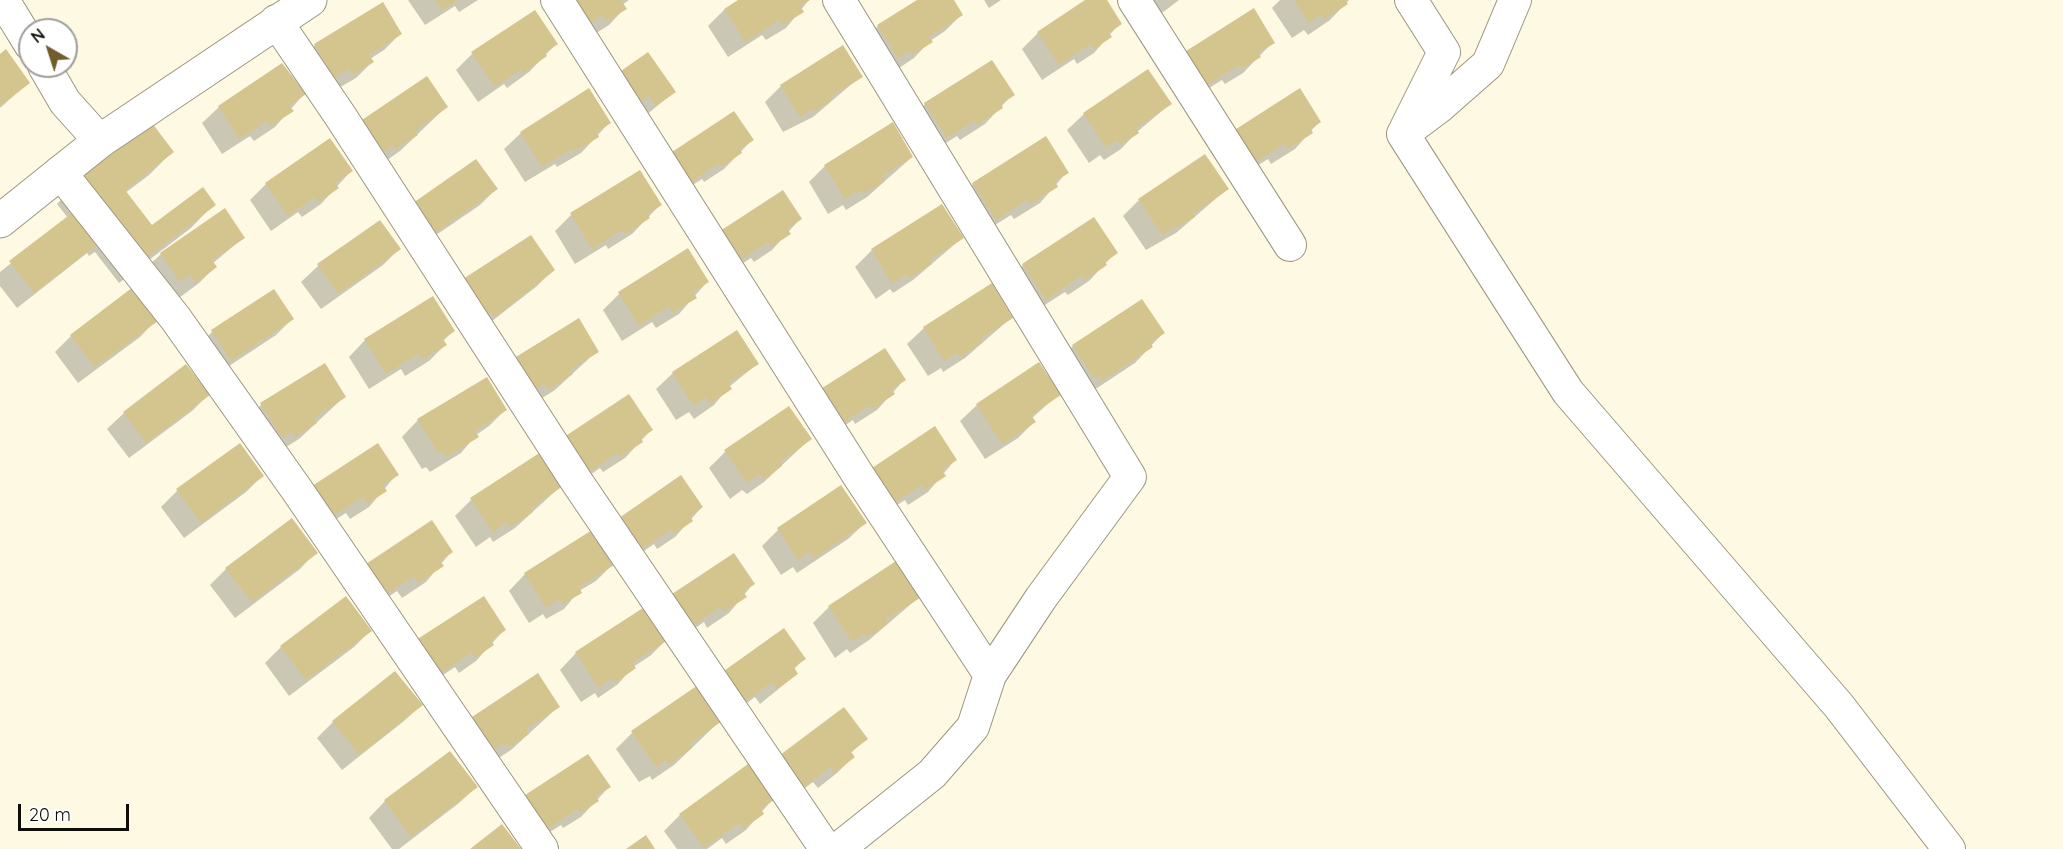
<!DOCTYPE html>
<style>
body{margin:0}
#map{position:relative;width:2063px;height:849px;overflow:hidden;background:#fef9e3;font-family:Quicksand,sans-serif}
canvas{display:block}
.north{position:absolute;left:18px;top:18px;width:60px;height:60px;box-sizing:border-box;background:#fff;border:2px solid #9f9e9c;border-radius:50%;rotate:321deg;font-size:16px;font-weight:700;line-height:24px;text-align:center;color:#0f0d07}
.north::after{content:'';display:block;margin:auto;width:21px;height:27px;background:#725c2c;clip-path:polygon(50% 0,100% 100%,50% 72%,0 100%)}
.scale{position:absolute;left:18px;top:804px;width:111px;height:27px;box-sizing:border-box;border:3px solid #0f0d07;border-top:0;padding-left:8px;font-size:18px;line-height:21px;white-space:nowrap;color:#0f0d07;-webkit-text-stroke:4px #fff;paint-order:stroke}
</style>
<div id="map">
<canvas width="2063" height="849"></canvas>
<div class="north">N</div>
<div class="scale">20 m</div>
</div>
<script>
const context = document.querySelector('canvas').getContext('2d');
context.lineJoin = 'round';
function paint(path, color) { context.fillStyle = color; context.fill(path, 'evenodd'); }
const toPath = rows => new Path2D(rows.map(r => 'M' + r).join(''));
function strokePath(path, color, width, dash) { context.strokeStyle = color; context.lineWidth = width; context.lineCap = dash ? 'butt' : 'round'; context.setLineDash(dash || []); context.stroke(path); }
paint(toPath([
 [408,0,478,0,459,12,455,6,425,25],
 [563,0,629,0,622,5,625,8,609,25,590,37],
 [741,0,809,0,786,28,766,40,762,35,728,57,708,26,724,10],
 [919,0,952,0,961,15,945,31,930,41,914,58,896,70,862,43,878,26],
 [984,0,1001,0,989,8],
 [1088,0,1105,0,1120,23,1094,53,1077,64,1074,59,1042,80,1022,49,1038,33],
 [1124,0,1179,0,1154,19],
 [1280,0,1349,0,1330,20,1308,35,1304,30,1292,38,1272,8],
 [400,34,384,50,370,59,372,62,356,78,335,90,299,62,315,45],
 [1273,42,1243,73,1225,84,1222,80,1187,102,1167,70],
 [556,44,529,72,507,88,504,84,478,102,456,70,472,54],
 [0,56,28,83,0,108],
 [1148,71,1170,104,1137,132,1121,149,1104,160,1100,155,1089,163,1067,130,1084,114],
 [619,74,674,92,639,121],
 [861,76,813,117,783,132,765,102,781,86],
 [304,94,275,127,254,141,250,136,222,154,202,123,219,107],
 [1013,94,985,124,960,140,957,136,930,153,909,120,925,104],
 [446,107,400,151,380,165,347,138,363,121],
 [1319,122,1295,149,1271,164,1268,159,1236,179,1217,149],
 [609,123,581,153,557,167,555,164,525,182,504,149,521,133],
 [752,140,724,169,704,182,702,179,671,199,653,172],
 [172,152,149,175,125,193,152,227,214,204,191,228,119,283,95,252,89,256,87,253,17,308,0,286,0,272,68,218,57,204,80,180],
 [912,157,867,197,846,210,843,205,828,214,809,182,825,166],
 [351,171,321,204,302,217,298,212,271,231,250,200,266,184],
 [1067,172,1040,203,1014,219,1011,215,979,235,957,200,973,184],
 [496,189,480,205,417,248,398,220],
 [1227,189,1176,233,1146,250,1123,216,1139,200],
 [660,205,632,234,608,249,606,245,575,264,555,231,571,215],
 [942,206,962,238,913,280,893,293,890,289,876,299,855,267,872,250],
 [225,211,243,238,212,264,215,267,199,283,179,298,144,270,161,254],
 [800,219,772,250,754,262,751,258,720,278,702,250],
 [380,222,399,249,383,265,321,309,301,282,318,266],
 [687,250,707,282,679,314,656,328,652,322,622,341,603,310,619,294],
 [1116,252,1089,281,1068,295,1065,292,1029,315,1007,281,1023,265],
 [553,270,537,286,478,332,448,296],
 [991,286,1011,318,965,358,943,372,941,368,928,376,907,344,924,328],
 [274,291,292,319,276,335,214,376,196,348,212,332],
 [1142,301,1163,333,1135,363,1085,396,1056,362,1073,346],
 [156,320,140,337,78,383,55,352,71,336],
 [453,331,443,341,445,345,429,361,405,376,401,369,369,389,349,357,365,340],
 [597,351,555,390,531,405,496,377],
 [757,364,729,387,714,405,694,419,689,412,676,420,656,389,673,373],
 [1039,364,1059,394,1032,418,1034,422,1018,438,985,459,960,421,977,405],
 [324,365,344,397,299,439,278,452,245,421,261,405],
 [186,366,208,395,192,411,129,458,107,429,124,413],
 [904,380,877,410,855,424,853,420,822,441,801,410],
 [505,410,489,426,476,435,461,453,430,472,426,467,422,469,402,437,418,420],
 [651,430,625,458,603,472,600,468,568,490,546,456],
 [810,439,764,482,747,494,742,490,730,499,709,468,725,452],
 [239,445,262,476,246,492,184,538,161,507,177,491],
 [955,460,928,492,908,505,905,500,872,521,851,489],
 [397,474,369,507,350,519,346,513,315,532,296,503],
 [561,486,515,528,493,542,490,537,476,547,455,516,471,500],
 [841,487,865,523,848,539,797,573,793,567,781,575,762,546,778,530],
 [702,507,675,537,657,549,654,544,624,565,604,536],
 [316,552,300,569,235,618,210,585,226,569],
 [451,552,426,582,402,598,397,591,369,610,350,581],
 [612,565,596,581,579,591,564,609,546,619,543,614,529,623,509,591,525,574],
 [753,584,729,613,707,628,704,622,673,643,653,614],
 [918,598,869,640,850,653,847,649,835,658,813,623,829,607],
 [504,630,476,661,459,673,455,667,421,690,400,658],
 [784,630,804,659,794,669,797,674,760,704,755,697,726,718],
 [370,631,354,647,289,696,265,663,281,647],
 [666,640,650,656,633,667,618,684,598,698,595,693,581,702,560,670,576,653],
 [421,705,404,721,342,770,317,738,333,722],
 [558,707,511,750,491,763,453,736],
 [720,721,674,765,652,780,650,776,639,782,616,749,632,733],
 [866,738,850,754,853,757,837,773,818,788,813,782,783,805,761,775],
 [450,753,476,787,459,803,399,849,392,849,369,818,385,801],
 [609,787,581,817,563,828,561,825,528,846,507,814],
 [772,800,746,830,726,844,722,838,707,849,677,849,664,831,680,815]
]), '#0003');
paint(toPath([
 [435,0,458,0,442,10],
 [575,0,621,0,627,9,607,21,603,15,590,23],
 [738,0,810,0,800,6,804,12,783,25,779,20,745,42,724,9],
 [917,0,954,0,963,15,929,37,933,42,912,55,910,51,898,58,877,25],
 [1085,0,1107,0,1122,24,1109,33,1112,37,1094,49,1090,44,1059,65,1037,32],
 [1294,0,1346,0,1348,4,1324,20,1321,15,1309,23],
 [383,2,402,34,369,55,374,62,352,75,348,69,334,78,314,44],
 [1254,8,1275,43,1258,53,1261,57,1241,69,1239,65,1204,87,1183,53],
 [535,10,558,44,545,53,547,56,523,73,521,69,495,87,471,52],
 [843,45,863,77,829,98,831,101,815,111,813,109,800,117,780,85],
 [6,49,30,83,0,106,0,54],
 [648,52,676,92,656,106,649,96,638,103,618,73],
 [992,60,1015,95,1001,104,1003,108,977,125,974,121,947,138,924,103],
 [282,63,306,94,289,106,294,111,271,126,267,121,239,139,218,106],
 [1148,69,1172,104,1136,128,1139,133,1121,145,1117,140,1106,147,1083,113],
 [427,76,448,107,415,131,418,135,396,149,393,145,384,152,362,120],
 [589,88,611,123,597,132,599,137,574,152,572,149,542,167,520,132],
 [1300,88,1321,122,1311,129,1313,133,1288,149,1284,144,1253,164,1233,131],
 [734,111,754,140,740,149,742,153,721,167,718,164,688,184,669,154],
 [893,122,913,157,882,176,885,181,863,194,859,190,845,199,824,165],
 [152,123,174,152,125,190,152,225,203,187,216,205,142,261,79,179],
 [1046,136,1069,173,1055,181,1058,187,1030,204,1027,200,996,220,972,183],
 [330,138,353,171,335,183,339,188,319,202,315,197,288,216,265,183],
 [1205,154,1229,189,1193,214,1195,217,1162,235,1138,199],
 [476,159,498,189,434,233,413,203],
 [640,170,662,205,647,214,650,218,625,234,622,230,592,249,570,213],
 [783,190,802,219,787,229,791,234,771,247,768,242,736,263,717,233],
 [942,204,964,238,929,260,932,264,909,278,907,274,892,284,871,249],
 [225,208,245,238,212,260,217,267,196,283,190,275,180,282,160,253],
 [72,213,97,245,34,293,9,261],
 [1094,217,1118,253,1105,262,1107,265,1085,280,1081,276,1046,300,1022,264],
 [380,220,401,249,338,294,317,264],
 [531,235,555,270,495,317,491,313,487,315,463,279],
 [688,248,709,282,693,292,697,298,672,313,669,306,639,326,618,292],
 [992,283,1013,318,981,338,983,342,960,357,957,353,944,361,923,327],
 [133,287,158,321,95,367,70,335],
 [274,289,294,319,231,361,211,330],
 [433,296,455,331,443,339,447,345,422,360,418,354,386,374,364,339],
 [1142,299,1165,333,1150,343,1153,347,1102,381,1099,376,1095,379,1072,345],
 [579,318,599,352,570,370,573,374,548,390,544,384,531,392,511,360],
 [737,330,759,364,728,383,732,389,710,404,706,397,693,405,672,372],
 [885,348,906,380,892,389,895,394,872,409,870,405,838,426,816,392],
 [1039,362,1061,395,1031,415,1036,422,1002,444,976,404],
 [325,363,346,397,314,418,317,423,295,437,292,432,282,438,260,403],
 [186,364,210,395,146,443,123,412],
 [487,377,507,410,475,431,479,437,446,457,443,451,439,454,417,419],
 [629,394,653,430,641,438,643,442,620,457,617,453,585,475,561,439],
 [789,406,812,439,780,462,782,466,764,479,759,475,747,483,724,450],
 [935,426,957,460,942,470,946,476,925,490,922,485,889,506,866,472],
 [240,443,264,476,201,523,176,489],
 [378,443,399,475,383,485,387,491,367,504,363,497,331,517,312,486],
 [541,452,563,486,531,508,533,512,510,527,507,522,493,532,470,498],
 [681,475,703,507,690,516,693,521,674,534,671,529,641,550,619,518],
 [841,485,867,523,814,558,809,552,798,560,777,528],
 [292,518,318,553,252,602,225,568],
 [432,520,453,552,440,561,444,566,418,583,414,576,386,595,366,564],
 [592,530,614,565,579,587,582,593,563,604,559,599,546,608,524,573],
 [734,553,755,584,743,592,747,597,724,612,720,607,690,628,669,596],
 [896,561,920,598,885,620,888,624,866,638,864,634,852,642,828,606],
 [346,596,372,631,306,680,280,646],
 [484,596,506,630,491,640,494,645,475,658,472,652,438,675,416,640],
 [646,606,668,640,632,663,636,668,615,683,612,678,598,687,575,652],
 [784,628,806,659,794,667,798,674,777,689,772,682,743,703,721,673],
 [395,671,423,705,359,755,332,721],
 [538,673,560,707,526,729,529,734,508,748,504,743,490,752,469,719],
 [698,685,722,721,689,744,692,748,669,765,667,760,656,767,631,731],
 [844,707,868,739,851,752,855,757,835,773,830,767,800,790,776,758],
 [450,751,478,787,411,837,384,800],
 [588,754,611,787,596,796,599,801,580,813,578,809,544,831,522,797],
 [748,764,774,800,761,809,764,814,743,829,739,823,704,848,679,814],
 [502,824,521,849,470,849],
 [646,835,655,849,626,849]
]), '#d4c48d');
const minor = toPath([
 [3,0,30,44],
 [557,0,860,478,990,675],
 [1134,0,1290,245],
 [276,21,341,117,577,482,826,849],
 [44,66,65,102,100,141],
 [1406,128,1444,52,1411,0],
 [1403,134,1568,392,1839,706,1949,849],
 [1403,134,1439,107,1488,64,1515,0],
 [60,172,176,319,297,490,542,849],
 [838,849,932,774,973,727,990,675,1041,598,1130,477,839,0]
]);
const tertiary = toPath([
 [0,221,100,141,310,0]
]);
strokePath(minor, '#9b9682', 34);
strokePath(tertiary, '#9b9682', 35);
strokePath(minor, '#fff', 32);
strokePath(tertiary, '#fff', 33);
</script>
